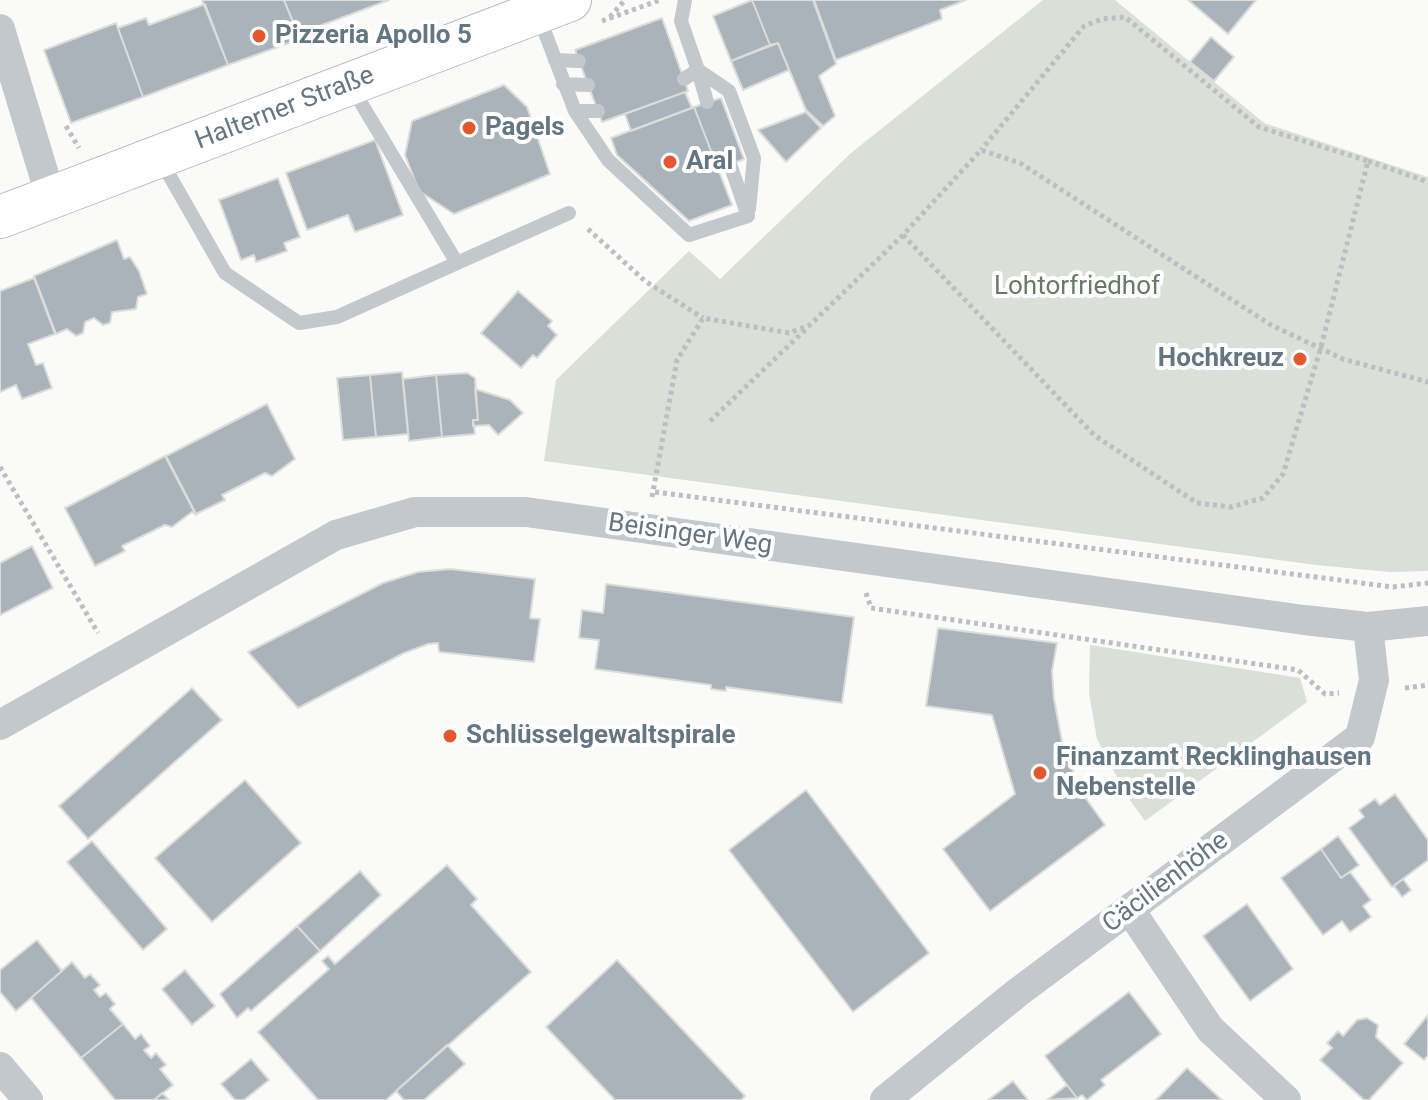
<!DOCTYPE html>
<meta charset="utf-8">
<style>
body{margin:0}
canvas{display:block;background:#fafaf8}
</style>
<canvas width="1428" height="1100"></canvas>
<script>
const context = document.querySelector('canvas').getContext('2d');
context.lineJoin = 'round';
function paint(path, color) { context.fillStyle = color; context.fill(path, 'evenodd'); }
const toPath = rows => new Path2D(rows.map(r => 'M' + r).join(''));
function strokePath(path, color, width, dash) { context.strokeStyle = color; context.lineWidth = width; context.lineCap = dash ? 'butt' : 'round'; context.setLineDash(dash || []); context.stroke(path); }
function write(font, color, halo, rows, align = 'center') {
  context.font = font + ' Roboto,sans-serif'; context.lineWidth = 8; context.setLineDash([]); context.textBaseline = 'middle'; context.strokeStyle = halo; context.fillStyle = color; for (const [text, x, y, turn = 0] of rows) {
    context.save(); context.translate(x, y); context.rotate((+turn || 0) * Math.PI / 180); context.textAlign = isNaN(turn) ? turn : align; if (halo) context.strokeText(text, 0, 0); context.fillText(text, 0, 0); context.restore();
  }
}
paint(toPath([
 [1043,0,1115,0,1264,123,1428,177,1428,571,1390,572,1316,565,544,461,556,380,689,251,720,279,851,153],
 [1090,645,1300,678,1307,702,1145,821,1127,796,1097,739,1089,693]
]), '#dadfd7');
const building = toPath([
 [202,0,284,0,300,39,228,65,202,0],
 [284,0,389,0,298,34,284,0],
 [752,0,813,0,836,64,819,76,835,116,823,126,806,110,778,43,770,45,752,0],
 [752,0,770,45,731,61,713,16,752,0],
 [814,0,966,0,940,10,942,19,836,60,814,0],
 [1188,0,1256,0,1228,34,1188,0],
 [205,4,228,65,143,97,118,28,146,18,149,25,205,4],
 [662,18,688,91,602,122,575,50,662,18],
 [116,23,143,97,71,123,44,50,116,23],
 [1211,37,1234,57,1214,81,1190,62,1211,37],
 [778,43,789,70,743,90,731,61,778,43],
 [504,85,527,107,550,174,454,214,419,191,405,155,412,121,504,85],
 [685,92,692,108,631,131,625,114,685,92],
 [721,98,744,159,718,169,694,107,721,98],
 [694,107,732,205,689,221,617,155,611,138,694,107],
 [806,112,821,128,786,162,758,130,806,112],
 [375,140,403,215,355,232,348,215,307,230,286,173,375,140],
 [278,178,300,237,284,243,287,251,256,262,254,255,241,260,219,200,278,178],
 [117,240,124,259,130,257,139,271,147,294,138,297,136,309,112,312,110,323,103,325,94,318,85,322,83,333,76,336,67,329,56,334,34,276,117,240],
 [34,278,55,334,28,344,36,365,43,363,52,388,22,399,16,385,0,392,0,291,34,278],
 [518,291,552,321,548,326,557,335,537,358,533,355,521,368,481,333,518,291],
 [402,372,408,434,376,437,370,375,402,372],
 [467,373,475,378,478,420,473,420,475,434,442,437,436,375,467,373],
 [370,375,376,437,343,440,337,378,370,375],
 [436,375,442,437,409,441,403,379,436,375],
 [475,389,510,400,523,413,498,435,489,425,473,426,473,420,478,420,475,389],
 [267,404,295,459,272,476,265,473,222,495,225,500,196,514,166,456,267,404],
 [165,456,196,515,192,512,172,527,165,525,122,546,125,551,95,566,65,508,165,456],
 [32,546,53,588,0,615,0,563,32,546],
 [450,569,535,579,530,618,540,619,534,662,439,652,438,643,428,644,404,653,298,708,248,652,383,583,418,572,450,569],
 [606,584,854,617,842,703,726,687,726,691,711,689,711,685,595,669,599,640,579,638,582,610,603,613,606,584],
 [938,628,1057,643,1052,671,1054,699,1064,752,1087,800,1105,825,990,911,943,849,1015,794,992,715,926,706,938,628],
 [192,688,222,720,88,839,59,806,192,688],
 [245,780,301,843,212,922,155,858,245,780],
 [806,790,929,953,853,1012,729,850,806,790],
 [1395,794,1428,840,1428,860,1392,887,1349,828,1364,817,1359,810,1375,799,1380,805,1395,794],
 [1338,836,1359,865,1341,878,1321,849,1338,836],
 [92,841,167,929,143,950,67,862,92,841],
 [1321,849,1341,878,1350,872,1371,900,1363,906,1371,917,1350,932,1342,921,1323,935,1281,878,1321,849],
 [447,865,477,899,471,905,531,972,386,1100,318,1100,258,1032,329,969,322,961,328,956,335,964,447,865],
 [360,871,381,895,320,951,297,926,360,871],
 [1403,879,1411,890,1402,897,1394,886,1403,879],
 [1247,904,1293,969,1250,1001,1203,936,1247,904],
 [297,926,320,951,251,1011,248,1008,237,1018,220,994,297,926],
 [37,940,62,971,16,1011,0,992,0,970,37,940],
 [617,960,745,1096,741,1100,615,1100,546,1027,617,960],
 [72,962,85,978,90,974,100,985,94,990,100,997,106,993,115,1004,110,1009,123,1024,81,1058,31,998,72,962],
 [185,970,215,1006,192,1025,162,989,185,970],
 [1129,992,1161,1034,1101,1080,1105,1085,1087,1100,1082,1095,1077,1098,1045,1056,1129,992],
 [1428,1015,1428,1055,1424,1060,1404,1044,1428,1015],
 [1367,1018,1378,1025,1376,1037,1403,1063,1369,1100,1364,1100,1320,1060,1332,1048,1327,1043,1338,1031,1343,1036,1357,1020,1367,1018],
 [123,1024,135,1039,141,1034,150,1046,144,1050,151,1058,156,1053,166,1065,160,1069,173,1085,154,1100,115,1100,81,1058,123,1024],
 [447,1045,465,1064,424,1100,404,1100,396,1091,447,1045],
 [251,1059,269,1080,244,1100,235,1100,221,1084,251,1059],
 [1187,1068,1222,1100,1156,1100,1187,1068],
 [1013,1081,1028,1100,988,1100,1013,1081],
 [1067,1085,1077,1098,1047,1100,1067,1085],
 [162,1093,169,1100,154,1100,162,1093]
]);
paint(building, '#aab3b9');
strokePath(building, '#dcdcda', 2);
const secondary = toPath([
 [0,217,570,0]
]);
strokePath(secondary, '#b3babf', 44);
strokePath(toPath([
 [610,17,625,0],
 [602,21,660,0],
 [66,126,79,148],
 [1368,161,1428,182],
 [588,229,645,281,703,318],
 [903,235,1094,435,1197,503,1231,507,1263,498,1283,474,1321,347,1368,161,1259,127,1125,17,1102,19,1084,26,981,150],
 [710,421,807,328],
 [0,467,98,633],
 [655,492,1393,587,1428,583],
 [652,497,677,360,703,318,789,333,810,325,903,235,981,150,1020,163,1271,325,1343,359,1428,382],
 [866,593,871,608,1298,670,1325,694,1339,693],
 [1405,688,1428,685]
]), '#bbbfc2', 5, [4, 4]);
strokePath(toPath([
 [539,17,575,111,598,111],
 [555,60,579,61],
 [698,70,729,91,754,158,749,209],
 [698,70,707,102],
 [684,79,698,70,681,21,685,0],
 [563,84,588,85],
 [575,111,608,160,689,235,748,216,730,164],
 [160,159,225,273,299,323,337,317,457,263,352,88],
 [457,263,569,213]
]), '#c3c8cc', 14);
strokePath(toPath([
 [0,29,51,198],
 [0,725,336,535,415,512,526,512,1304,620,1368,627,1428,621],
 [1130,910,1210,1029,1286,1100],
 [0,1067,28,1100],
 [885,1100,1017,993,1360,737,1374,680,1368,627]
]), '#c3c8cc', 30);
strokePath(secondary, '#fff', 42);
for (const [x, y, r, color] of [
 [259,36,8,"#e4572e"],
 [469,128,8,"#e4572e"],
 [670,162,8,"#e4572e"],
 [1300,359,8,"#e4572e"],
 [450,736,8,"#e4572e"],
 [1040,773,8,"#e4572e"]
]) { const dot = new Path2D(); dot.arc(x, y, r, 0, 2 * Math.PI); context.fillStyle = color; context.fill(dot); strokePath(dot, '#fff', 3); }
write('bold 26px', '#657683', '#fff', [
 ["Pizzeria Apollo 5",275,36],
 ["Pagels",485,128],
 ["Aral",686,162],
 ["Hochkreuz",1284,359,"right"],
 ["Schlüsselgewaltspirale",466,736],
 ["Finanzamt Recklinghausen",1056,758],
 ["Nebenstelle",1056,788]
], 'left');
write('26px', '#657683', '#fff', [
 ["Halterner Straße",285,109,-21],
 ["Beisinger Weg",690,535,8],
 ["Cäcilienhöhe",1166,883,-37]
]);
write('26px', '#687a64', '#fff', [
 ["Lohtorfriedhof",1077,287]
]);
</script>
